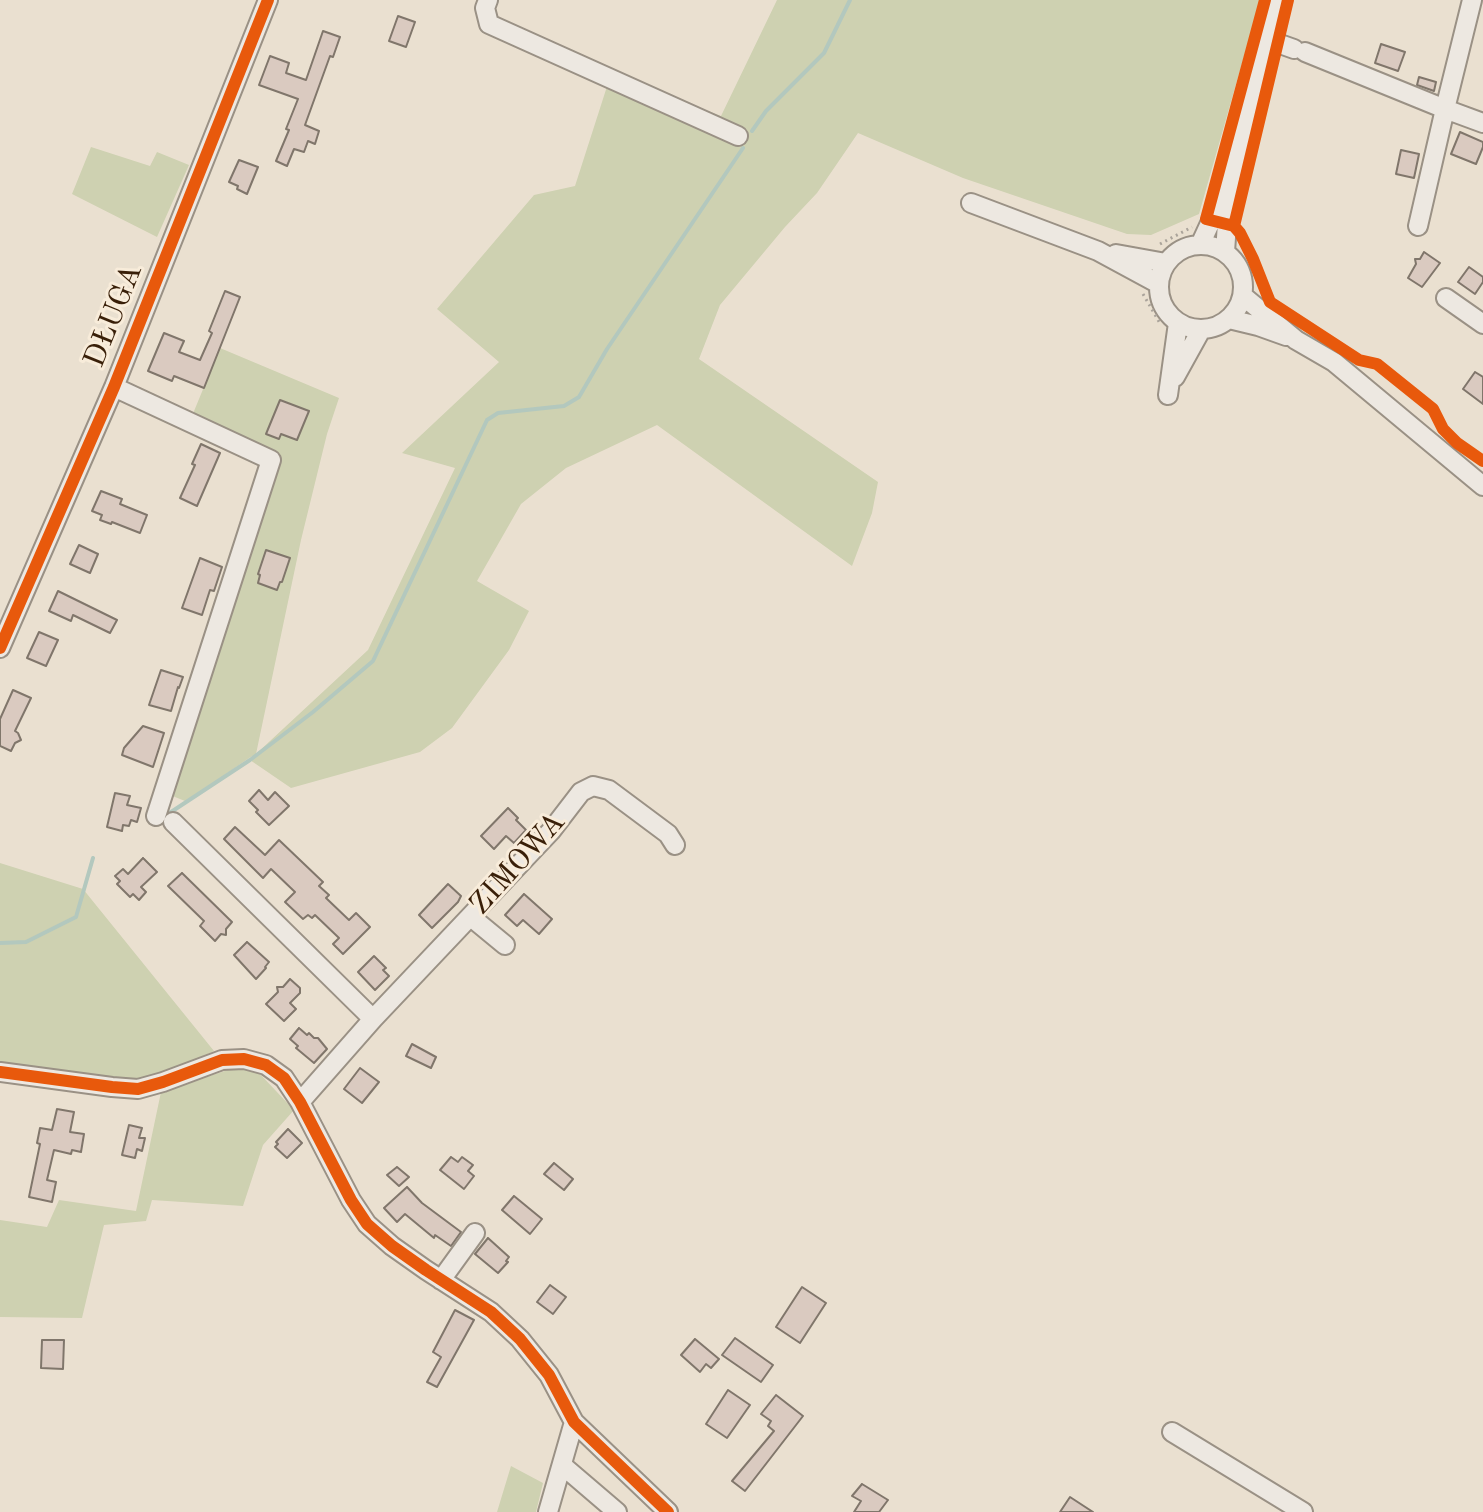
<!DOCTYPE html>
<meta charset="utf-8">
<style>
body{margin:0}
canvas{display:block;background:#eae0d0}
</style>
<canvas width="1483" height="1512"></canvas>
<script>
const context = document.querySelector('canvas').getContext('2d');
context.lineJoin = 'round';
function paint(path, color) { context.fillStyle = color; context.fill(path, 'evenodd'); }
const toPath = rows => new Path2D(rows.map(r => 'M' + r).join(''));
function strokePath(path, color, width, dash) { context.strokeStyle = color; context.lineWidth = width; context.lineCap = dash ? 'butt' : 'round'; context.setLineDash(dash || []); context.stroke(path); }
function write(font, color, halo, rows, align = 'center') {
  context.font = font + ' "Old Standard TT",serif'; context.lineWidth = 6; context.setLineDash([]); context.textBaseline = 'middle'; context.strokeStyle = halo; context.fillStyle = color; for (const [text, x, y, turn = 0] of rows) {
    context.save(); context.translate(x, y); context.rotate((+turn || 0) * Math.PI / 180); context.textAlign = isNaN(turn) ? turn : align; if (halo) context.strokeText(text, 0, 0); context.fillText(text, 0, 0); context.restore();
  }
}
paint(toPath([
 [777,0,1260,0,1199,214,1151,235,1127,234,963,178,858,133,817,193,785,227,720,305,699,359,878,482,872,513,852,566,657,425,566,468,521,504,477,581,529,611,509,650,452,728,420,752,291,788,250,760,252,756,162,818,185,801,170,795,280,457,192,416,220,348,339,398,327,434,301,540,256,754,368,650,455,468,402,453,499,362,437,309,534,195,575,186,611,74,721,116],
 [91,147,150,166,157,152,189,165,157,237,72,194],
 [0,863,83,889,214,1051,162,1075,133,1080,113,1080,0,1064],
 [237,1067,259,1073,294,1110,263,1145,243,1206,152,1200,146,1221,104,1225,82,1318,0,1317,0,1220,47,1227,59,1200,136,1211,161,1092],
 [511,1466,543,1483,536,1512,497,1512]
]), '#ced1b1');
strokePath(toPath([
 [752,131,766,111,824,53,850,0],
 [168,814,250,760,313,712,373,661,487,420,498,413,564,406,579,397,607,349,743,148],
 [0,943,26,942,76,917,93,858]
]), '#b3c8be', 4);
const building = toPath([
 [398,16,415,22,406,47,389,41,398,16],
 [323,31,340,37,333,57,330,56,305,125,319,131,315,144,308,141,304,152,294,149,287,166,276,161,289,130,286,129,298,99,259,85,270,56,289,63,286,73,306,80,323,31],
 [1381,44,1405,52,1398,71,1375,63,1381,44],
 [1419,77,1436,82,1434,91,1417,85,1419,77],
 [1460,132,1483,142,1483,147,1476,164,1451,154,1460,132],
 [1401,150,1419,154,1414,178,1396,174,1401,150],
 [239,160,258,167,247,194,237,189,238,186,229,182,239,160],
 [1424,252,1440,263,1422,287,1408,278,1416,264,1415,259,1420,259,1424,252],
 [1469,267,1483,277,1483,282,1475,294,1458,282,1469,267],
 [225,291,240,297,204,388,174,376,172,381,148,371,164,333,184,341,179,352,200,360,212,333,209,331,225,291],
 [1475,372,1483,377,1483,404,1463,389,1475,372],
 [280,400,309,411,297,440,281,434,279,439,266,434,280,400],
 [201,444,220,453,197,506,180,498,195,465,192,464,201,444],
 [101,491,122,499,120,504,147,515,140,533,112,522,111,524,100,520,102,515,92,511,101,491],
 [79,545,98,554,90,573,70,564,79,545],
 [266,550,290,558,282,582,280,582,277,590,258,583,260,575,258,574,266,550],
 [200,558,222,567,214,591,210,590,202,615,182,608,200,558],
 [58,591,117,620,110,633,73,615,71,621,49,611,58,591],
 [39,632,58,640,46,666,27,658,39,632],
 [161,670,183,677,179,688,178,687,171,711,149,705,161,670],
 [13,690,31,698,15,731,18,733,21,740,15,743,11,751,0,746,0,719,13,690],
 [143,726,164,733,153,767,122,755,124,748,143,726],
 [259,790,268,800,275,792,289,806,269,825,256,812,258,810,249,801,259,790],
 [115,793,130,796,127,805,141,808,137,822,131,820,129,826,123,825,122,831,107,827,115,793],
 [508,808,518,818,516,820,526,830,514,843,506,836,494,849,481,836,508,808],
 [235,827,265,855,279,840,323,882,319,886,329,895,326,898,349,920,356,913,370,927,343,954,333,944,339,938,315,915,312,918,308,915,303,919,285,902,295,892,271,869,263,878,224,839,235,827],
 [143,858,157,872,141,887,146,892,139,900,133,894,130,897,117,884,120,881,115,876,123,869,128,874,143,858],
 [182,873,232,922,226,929,226,935,221,934,215,941,200,926,204,921,168,886,182,873],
 [448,884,461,896,458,902,432,928,419,915,448,884],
 [524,894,552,919,539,934,523,920,517,926,505,915,524,894],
 [247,942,269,962,265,967,266,968,256,979,234,955,247,942],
 [374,956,386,968,383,970,389,976,375,990,358,972,374,956],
 [290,979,300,988,300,993,290,1003,296,1009,284,1021,266,1004,278,992,277,987,283,987,290,979],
 [299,1028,307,1035,309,1033,314,1038,318,1038,327,1049,314,1063,296,1048,298,1046,290,1039,299,1028],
 [412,1044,436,1057,431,1068,406,1056,412,1044],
 [360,1068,379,1082,362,1103,344,1089,360,1068],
 [57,1109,74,1112,70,1132,84,1134,81,1152,72,1150,71,1154,54,1150,47,1180,56,1182,52,1202,29,1197,40,1144,37,1143,40,1128,52,1130,57,1109],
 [129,1125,142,1128,139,1138,145,1138,142,1151,137,1149,135,1158,122,1155,129,1125],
 [288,1129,302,1143,287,1158,275,1147,278,1144,276,1142,288,1129],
 [451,1157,458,1162,462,1157,473,1165,468,1171,474,1176,464,1189,440,1170,451,1157],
 [554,1163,573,1179,564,1190,544,1174,554,1163],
 [397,1167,409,1177,399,1186,387,1175,397,1167],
 [407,1187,422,1203,461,1232,451,1246,435,1235,434,1238,405,1214,397,1222,384,1208,407,1187],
 [514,1196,542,1219,530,1234,502,1210,514,1196],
 [488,1238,509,1257,506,1261,508,1262,498,1273,475,1254,488,1238],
 [550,1285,566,1297,553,1314,537,1302,550,1285],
 [802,1287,826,1303,800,1343,776,1327,802,1287],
 [455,1310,474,1320,437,1387,427,1382,441,1357,433,1352,455,1310],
 [735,1338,773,1365,761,1382,722,1355,735,1338],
 [695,1339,719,1359,711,1368,706,1364,700,1372,681,1355,695,1339],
 [42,1340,64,1340,63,1369,41,1368,42,1340],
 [728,1390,750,1405,727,1438,706,1424,728,1390],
 [776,1395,803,1416,745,1491,732,1481,774,1431,768,1426,771,1421,761,1414,776,1395],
 [862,1484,888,1500,879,1512,854,1512,861,1501,852,1496,862,1484],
 [1070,1497,1093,1512,1060,1512,1070,1497]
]);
paint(building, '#dacac0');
strokePath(building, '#80766b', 2);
const minor = toPath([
 [488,0,485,8,489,24,738,136],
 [1472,0,1445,109,1483,123],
 [1266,39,1294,49],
 [1305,52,1445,109,1418,226],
 [971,203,1098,251,1159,284],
 '1159 287a42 42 0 1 1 84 0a42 42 0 1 1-84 0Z',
 [1200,245,1224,193],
 [1225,252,1230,180,1277,0],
 [1116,254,1166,263],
 [1243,296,1296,340,1334,362,1483,486],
 [1446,298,1483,324],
 [1229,319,1258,326,1286,336],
 [1175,377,1201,330],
 [114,387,271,460,156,816],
 [1168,395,1178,323],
 [0,648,114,387,268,0],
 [173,822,373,1019,300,1102],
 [471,917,505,945],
 [373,1019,551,831,581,792,593,786,609,790,668,834,675,845],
 [0,1072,112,1087,138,1089,163,1082,222,1060,244,1059,266,1065,284,1078,300,1102,351,1200,367,1224,392,1246,426,1270,491,1312,520,1339,549,1375,574,1422,668,1512],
 [441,1280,475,1233],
 [1172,1432,1303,1512],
 [562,1465,617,1512],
 [548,1512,574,1422]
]);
strokePath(minor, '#9a9185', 22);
strokePath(toPath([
 [1160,244,1192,227],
 [1143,294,1161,325]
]), '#aba49b', 3, [2, 4]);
strokePath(minor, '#ede8e1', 18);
strokePath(toPath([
 [1265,0,1206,219,1234,226,1240,233,1253,259,1270,302,1359,360,1377,364,1433,409,1443,429,1457,443,1483,461],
 [1234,226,1288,0],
 [0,648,114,387,268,0],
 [0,1072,112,1087,138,1089,163,1082,222,1060,244,1059,266,1065,284,1078,300,1102,351,1200,367,1224,392,1246,426,1270,491,1312,520,1339,549,1375,574,1422,668,1512]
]), '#e8590c', 12);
write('30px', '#391f08', '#f8ecda', [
 ["DŁUGA",114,316,-68],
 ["ZIMOWA",518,864,-48]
]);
</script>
